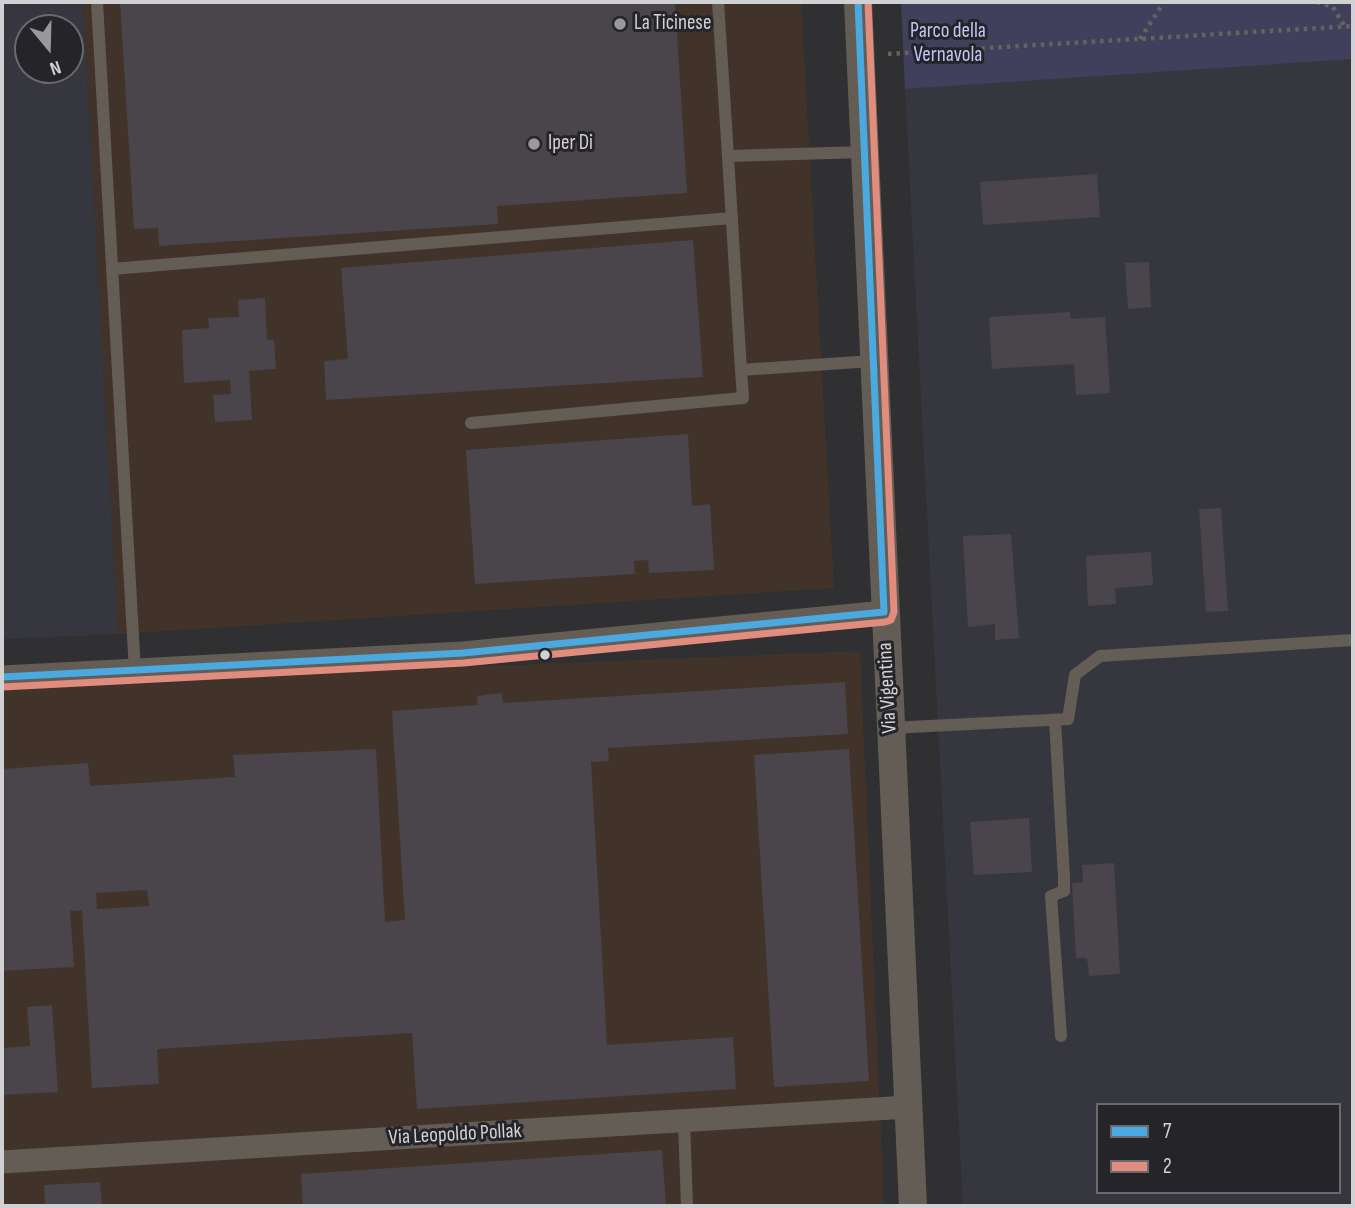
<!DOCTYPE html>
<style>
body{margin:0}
#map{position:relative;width:1355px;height:1208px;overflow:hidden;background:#303032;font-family:"Sofia Sans Condensed",sans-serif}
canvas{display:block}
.frame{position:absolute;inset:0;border:4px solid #d1d1d4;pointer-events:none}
.legend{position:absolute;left:1096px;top:1103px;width:245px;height:91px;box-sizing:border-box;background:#252529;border:2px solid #6a6a6d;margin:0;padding:9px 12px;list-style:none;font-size:21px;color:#d1d1d4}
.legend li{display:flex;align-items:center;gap:14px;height:35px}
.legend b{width:35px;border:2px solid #6a6a6d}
.north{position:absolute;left:14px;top:14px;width:70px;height:70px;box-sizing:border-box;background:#252529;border:2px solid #6a6a6d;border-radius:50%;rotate:161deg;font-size:19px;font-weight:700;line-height:28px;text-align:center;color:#d1d1d4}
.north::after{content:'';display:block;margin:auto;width:24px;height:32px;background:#99999b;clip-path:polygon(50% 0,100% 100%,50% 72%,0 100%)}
</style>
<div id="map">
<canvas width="1355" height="1208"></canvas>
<div class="frame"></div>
<ul class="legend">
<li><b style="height:9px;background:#49a9e0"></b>7</li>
<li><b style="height:9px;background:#e08c7e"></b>2</li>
</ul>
<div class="north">N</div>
</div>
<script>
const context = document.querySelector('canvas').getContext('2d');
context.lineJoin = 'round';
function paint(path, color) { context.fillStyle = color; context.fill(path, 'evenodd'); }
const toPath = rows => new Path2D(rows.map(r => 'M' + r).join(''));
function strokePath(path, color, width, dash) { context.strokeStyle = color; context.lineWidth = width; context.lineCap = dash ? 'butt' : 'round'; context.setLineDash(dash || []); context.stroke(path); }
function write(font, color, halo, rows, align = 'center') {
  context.font = font + ' "Sofia Sans Condensed",sans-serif'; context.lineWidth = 6; context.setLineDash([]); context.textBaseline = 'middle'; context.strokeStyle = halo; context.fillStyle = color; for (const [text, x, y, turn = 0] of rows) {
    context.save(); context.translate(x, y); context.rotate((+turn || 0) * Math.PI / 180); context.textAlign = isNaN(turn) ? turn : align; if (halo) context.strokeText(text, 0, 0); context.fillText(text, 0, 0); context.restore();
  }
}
paint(toPath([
 [83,2,801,2,834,588,118,634],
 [860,651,884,1206,2,1206,2,686]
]), '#41332a');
paint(toPath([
 [2,2,83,2,118,634,2,639],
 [28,28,70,28,70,70,28,70],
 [1353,59,1353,1206,963,1206,905,89],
 [1098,1105,1339,1105,1339,1192,1098,1192]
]), '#36363f');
paint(toPath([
 [901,2,1353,2,1353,59,905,89]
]), '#41405c');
paint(toPath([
 [120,2,675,2,687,193,497,206,498,224,159,246,158,228,134,229],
 [1097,174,1100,217,983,225,980,182],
 [693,240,703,377,326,400,324,361,348,359,341,268],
 [1149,262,1151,307,1128,309,1125,263],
 [265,298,267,340,274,340,276,369,249,371,252,420,215,422,213,395,231,394,230,380,184,383,182,330,209,328,208,318,239,317,238,300],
 [1070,312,1071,319,1105,317,1110,393,1076,395,1074,364,992,369,989,317],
 [688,434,692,506,710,504,714,570,649,573,648,560,634,561,635,574,475,584,466,450],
 [1221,508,1228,611,1206,612,1199,509],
 [1011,534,1019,638,995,640,995,624,968,627,963,536],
 [1151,552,1153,585,1115,588,1116,604,1088,606,1086,556],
 [845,682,848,734,608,748,609,761,591,762,607,1045,733,1037,736,1089,417,1109,412,1033,157,1049,159,1084,92,1088,82,910,70,911,74,967,2,971,2,769,88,763,90,786,235,777,233,755,376,749,385,922,405,920,392,711,478,705,477,696,502,693,503,703],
 [147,890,149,906,97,909,96,893],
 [849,749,869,1081,774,1087,754,755],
 [1029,818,1032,872,974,875,970,822],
 [1114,863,1120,974,1089,976,1087,958,1076,958,1072,883,1083,882,1082,865],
 [52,1005,58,1092,2,1095,2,1048,30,1046,27,1007],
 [662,1150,666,1206,303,1206,301,1174],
 [100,1182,102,1206,45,1206,44,1185]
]), '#4a444b');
strokePath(toPath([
 [1317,2,1333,7,1345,27],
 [1140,39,1164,2],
 [888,54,1353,26]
]), '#66625d', 4.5, [3.5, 5]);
strokePath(toPath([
 [97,2,135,671],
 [718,2,728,156,864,152],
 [728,156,741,370,872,361],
 [112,269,732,218],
 [471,423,743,398,741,370],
 [1055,720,1064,877,1064,891,1051,896,1061,1036],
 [890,728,1068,719,1075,675,1100,656,1353,640],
 [684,1121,687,1206]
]), '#645d55', 12);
strokePath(toPath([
 [2,677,463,653,884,612],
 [2,1162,908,1107]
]), '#645d55', 23);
strokePath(toPath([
 [858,2,913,1206]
]), '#645d55', 28);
strokePath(toPath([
 [858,2,884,612],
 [2,677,463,653,884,612]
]), '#49a9e0', 7);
strokePath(toPath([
 [3,687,464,663,885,622,891,620,894,612,868,2]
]), '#e08c7e', 7);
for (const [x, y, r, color] of [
 [620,24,7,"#99999b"],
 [534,144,7,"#99999b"],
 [545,655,6,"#d1d1d4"]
]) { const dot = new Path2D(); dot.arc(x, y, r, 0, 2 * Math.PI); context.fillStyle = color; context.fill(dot); strokePath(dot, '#252529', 2.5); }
write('21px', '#d1d1d4', '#252529', [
 ["La Ticinese",634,24],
 ["Iper Di",548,144]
], 'left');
write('21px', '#c4c3f9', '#252529', [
 ["Parco della",948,32],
 ["Vernavola",948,56]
]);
write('21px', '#d1d1d4', '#252529', [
 ["Via Vigentina",888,688,-93],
 ["Via Leopoldo Pollak",455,1135,-3]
]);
</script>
